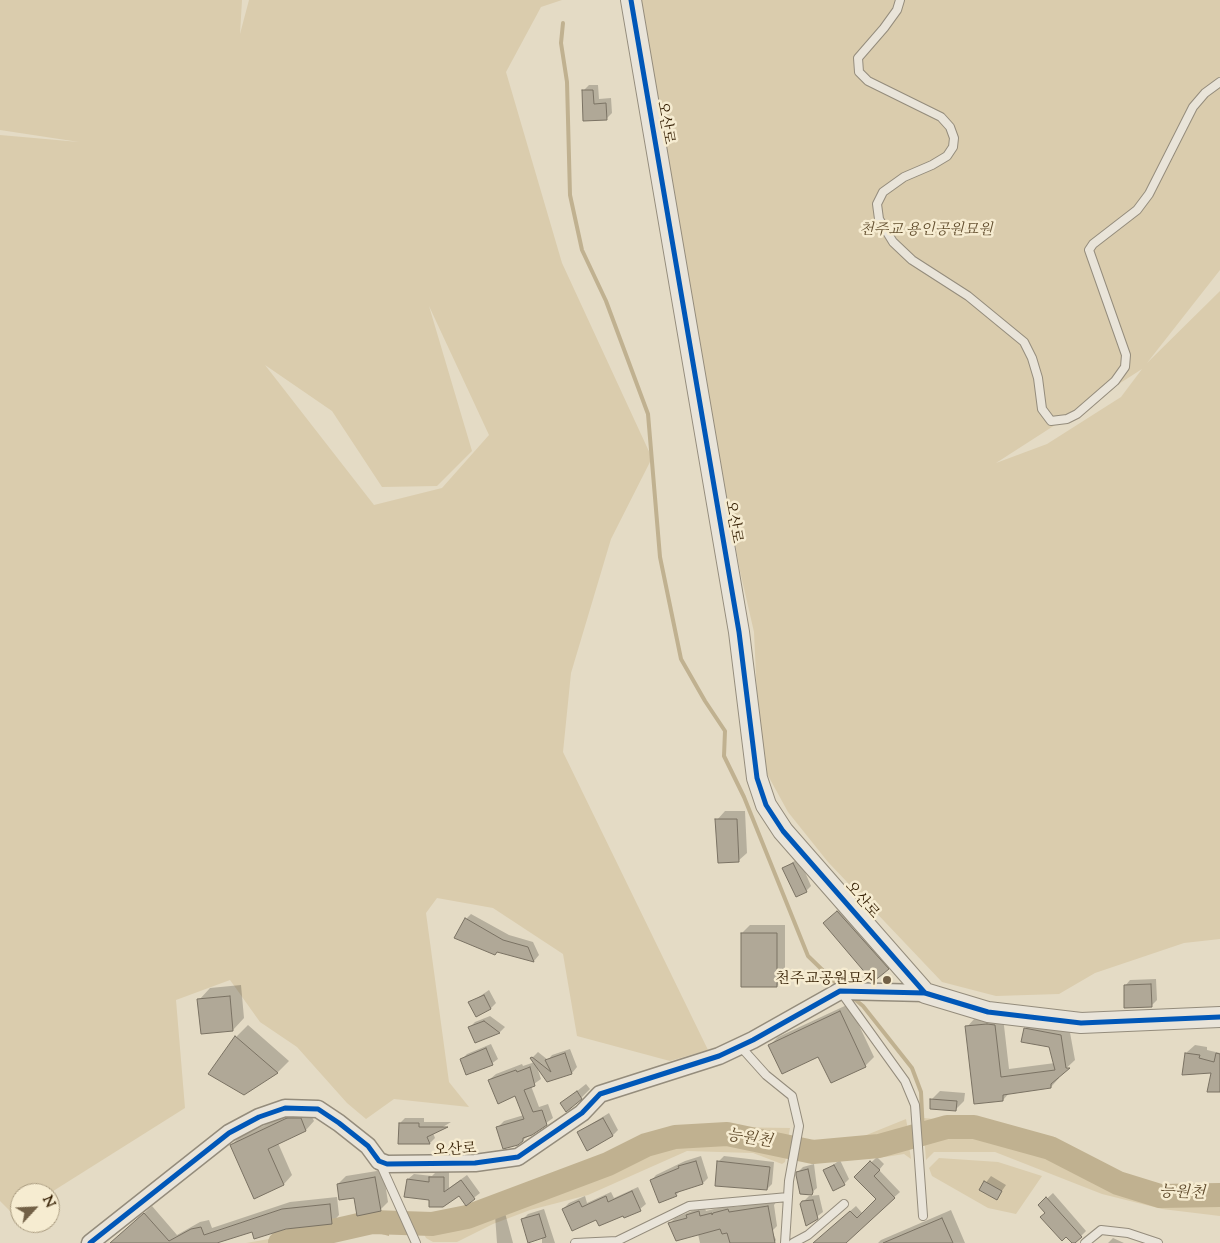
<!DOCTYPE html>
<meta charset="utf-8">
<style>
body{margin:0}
#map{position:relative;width:1220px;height:1243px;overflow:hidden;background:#e4dbc5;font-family:"Sorts Mill Goudy",serif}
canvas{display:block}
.north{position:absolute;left:10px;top:1183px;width:50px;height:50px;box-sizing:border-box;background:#f6ecd1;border:1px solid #a89a7e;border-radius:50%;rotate:65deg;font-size:14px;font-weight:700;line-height:20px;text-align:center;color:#341e02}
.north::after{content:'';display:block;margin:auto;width:18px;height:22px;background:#726046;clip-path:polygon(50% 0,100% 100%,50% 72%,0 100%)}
</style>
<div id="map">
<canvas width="1220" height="1243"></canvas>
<div class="north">N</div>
</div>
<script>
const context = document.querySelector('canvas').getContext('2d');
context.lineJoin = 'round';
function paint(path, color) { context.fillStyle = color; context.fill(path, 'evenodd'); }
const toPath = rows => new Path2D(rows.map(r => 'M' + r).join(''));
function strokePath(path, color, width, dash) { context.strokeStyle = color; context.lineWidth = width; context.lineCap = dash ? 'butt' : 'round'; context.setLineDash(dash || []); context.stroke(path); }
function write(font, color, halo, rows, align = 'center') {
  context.font = font + ' "Sorts Mill Goudy","Noto Serif KR",serif'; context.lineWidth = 5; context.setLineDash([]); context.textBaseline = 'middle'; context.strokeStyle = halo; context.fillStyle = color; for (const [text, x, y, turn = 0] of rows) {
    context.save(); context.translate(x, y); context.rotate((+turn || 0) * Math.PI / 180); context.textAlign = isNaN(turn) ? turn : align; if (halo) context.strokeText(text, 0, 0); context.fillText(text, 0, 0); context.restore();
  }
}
paint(toPath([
 [0,0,242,0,240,34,249,0,562,0,541,7,506,72,562,263,652,458,611,539,571,673,563,752,708,1050,670,1061,577,1036,563,954,493,908,437,898,426,913,449,1082,469,1107,394,1099,366,1119,347,1103,297,1047,260,1022,230,980,176,1000,185,1108,50,1193,20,1193,20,1212,15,1216,0,1201,0,135,79,142,0,130],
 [429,306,489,435,442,488,374,505,265,365,332,411,382,487,437,486,472,451],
 [631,0,1220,0,1220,270,1147,363,1220,291,1220,939,1184,943,1095,973,1059,994,996,996,942,982,828,862,788,812,760,761,754,632,740,571,720,459,708,456],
 [1142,369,1121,397,1047,444,996,463],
 [924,1118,975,1123,1050,1145,1118,1179,1161,1193,1220,1189,1220,1195,1161,1196,1119,1182,1050,1147,974,1125,947,1126,925,1131],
 [906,1119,909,1136,878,1145,813,1151,802,1148,805,1139,824,1144,842,1140,864,1136],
 [723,1127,790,1128,787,1144,729,1132,674,1135,644,1144,608,1163,543,1190,467,1216,431,1223,417,1222,414,1215,430,1219,477,1211,550,1185,610,1159,627,1148,645,1141,678,1131],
 [971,1130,1048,1151,1117,1185,1161,1200,1220,1199,1220,1216,1162,1209,1102,1194,995,1152,934,1152,926,1160,924,1135],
 [726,1137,788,1148,785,1162,782,1164,753,1153,687,1151,588,1195,530,1210,493,1224,457,1242,433,1242,426,1238,420,1226,435,1226,473,1219,609,1166,646,1148,677,1139],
 [908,1139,911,1159,904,1154,885,1157,859,1153,814,1159,801,1157,802,1151,813,1152,879,1147],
 [939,1158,998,1162,1042,1176,1016,1214,988,1208,932,1176,929,1168],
 [338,1227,333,1230,274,1243,246,1243],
 [331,1234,339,1240,326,1243,295,1243]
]), '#daccad');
paint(toPath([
 [390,1215,389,1236,378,1233,348,1234,339,1239,332,1232,342,1227]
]), '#c0b190');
paint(toPath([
 [589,85,598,85,599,99,611,98,612,113,606,119,585,120,583,91],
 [725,811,745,811,747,853,738,861,717,820],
 [799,858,811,886,806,891,784,868],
 [843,907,893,963,888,969,830,918],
 [471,914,509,935,533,942,539,955,534,961,498,951,466,919],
 [750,925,785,925,785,978,777,986,742,933],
 [1156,979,1157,1000,1151,1006,1125,986,1130,980],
 [241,985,244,1018,233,1030,199,1000,210,988],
 [489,990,496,1003,491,1008,470,1003],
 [849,1004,874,1057,865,1066,832,1082,819,1055,770,1045,778,1037],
 [490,1016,505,1027,500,1032,476,1042,470,1027,475,1022],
 [1003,1017,1009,1069,1055,1063,1050,1046,1025,1029,1033,1020,1069,1027,1075,1060,1059,1075,1059,1078,1051,1087,1010,1092,1003,1100,967,1027,975,1018],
 [248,1025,289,1061,278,1072,244,1094,209,1074,236,1037],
 [491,1044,498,1059,484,1069,461,1060,467,1054],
 [1195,1045,1207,1047,1207,1050,1220,1053,1220,1091,1213,1071,1186,1053],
 [570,1049,577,1067,572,1073,547,1081,537,1067,541,1079,531,1086,539,1107,548,1104,553,1118,523,1140,498,1127,504,1121,524,1115,515,1094,489,1080,496,1074,522,1064,523,1066,535,1062,532,1058,538,1052,548,1060,552,1055],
 [586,1084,590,1089,581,1098,562,1103],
 [940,1091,965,1093,964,1101,955,1110,932,1099],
 [309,1111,314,1121,306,1130,278,1143,292,1175,284,1184,255,1197,231,1145,240,1137,292,1112],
 [609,1113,618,1130,613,1135,578,1132],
 [405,1118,424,1118,424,1122,451,1122,433,1133,435,1138,430,1143,400,1123],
 [701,1156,708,1178,703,1183,681,1190,676,1195,651,1181,656,1175,685,1161],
 [724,1156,774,1162,772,1184,767,1189,719,1161],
 [877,1157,884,1164,879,1170,900,1192,844,1243,822,1243,826,1232,856,1206,863,1214,878,1199,856,1177],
 [840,1160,849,1179,844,1184,824,1171],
 [814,1164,817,1188,811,1193,798,1172,803,1167],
 [383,1170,388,1202,380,1210,355,1197,338,1184,346,1176],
 [436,1172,449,1172,449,1188,467,1175,480,1193,466,1204,459,1194,431,1199,406,1196,408,1179,414,1174,432,1176],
 [991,1176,1006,1185,997,1198,981,1189],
 [638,1187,646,1204,640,1209,600,1225,597,1219,563,1209,569,1203,585,1196,587,1203,611,1192,614,1198],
 [1053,1193,1086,1231,1074,1243,1040,1205],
 [819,1195,823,1212,807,1224,803,1202,809,1196],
 [337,1197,339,1215,332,1223,253,1230,213,1243,119,1243,123,1232,152,1206,177,1235,200,1222,209,1220,212,1228,290,1202],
 [777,1201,774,1205,777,1226,772,1231,776,1240,774,1243,700,1243,698,1234,670,1223,675,1218,704,1206,706,1211,734,1204,734,1207],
 [504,1209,513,1243,497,1243,495,1215],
 [544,1209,555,1243,542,1243,542,1237,523,1219,528,1214],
 [951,1210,965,1243,878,1243,881,1240],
 [1113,1238,1124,1243,1108,1243]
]), '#0003');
strokePath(toPath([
 [563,23,561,43,567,82,570,195,582,250,606,301,648,414,660,557,681,659,705,701,725,731,724,756,744,797,808,956,839,986],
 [852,997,863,1006,912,1068,921,1092,923,1134]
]), '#c0b190', 4);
strokePath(toPath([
 [280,1243,372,1222,432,1224,467,1217,608,1164,646,1145,675,1137,727,1134,813,1152,879,1146,947,1127,974,1127,1050,1148,1118,1183,1160,1196,1220,1195]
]), '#c0b190', 24);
const building = toPath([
 [582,90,593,90,594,104,606,103,607,120,583,121,582,90],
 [715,819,737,819,739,862,718,863,715,819],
 [793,863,807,892,796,897,782,868,793,863],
 [837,911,889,969,873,982,823,923,837,911],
 [465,918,503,940,528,947,534,962,497,952,495,955,454,938,465,918],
 [741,933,777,933,777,987,741,987,741,933],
 [1151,984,1152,1007,1124,1008,1124,985,1151,984],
 [484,995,491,1009,476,1017,468,1002,484,995],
 [230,996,233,1031,201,1034,197,999,230,996],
 [840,1011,866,1067,831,1083,818,1057,782,1074,768,1045,840,1011],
 [484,1021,500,1033,475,1043,468,1027,484,1021],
 [987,1024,995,1025,1001,1077,1055,1070,1049,1047,1021,1042,1024,1028,1061,1035,1066,1068,1070,1068,1051,1084,1051,1088,1003,1095,1003,1101,974,1104,965,1026,987,1024],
 [235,1036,278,1073,244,1095,208,1074,235,1036],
 [486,1048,493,1065,466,1075,460,1059,486,1048],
 [565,1053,572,1074,547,1082,530,1058,532,1057,551,1072,545,1060,565,1053],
 [1185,1053,1200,1055,1199,1058,1214,1062,1216,1053,1220,1054,1220,1092,1207,1092,1211,1073,1182,1075,1185,1053],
 [530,1067,535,1086,524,1090,533,1112,542,1110,547,1125,532,1135,523,1138,523,1141,518,1145,503,1149,496,1127,524,1119,515,1096,498,1104,488,1080,516,1070,517,1072,530,1067],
 [577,1091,582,1099,566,1112,560,1103,577,1091],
 [930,1099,957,1101,956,1111,930,1109,930,1099],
 [287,1118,301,1118,306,1131,268,1149,284,1185,254,1199,230,1145,287,1118],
 [603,1118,613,1136,587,1151,577,1132,603,1118],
 [399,1123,419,1123,419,1127,448,1127,427,1137,430,1144,398,1144,399,1123],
 [696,1161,703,1184,675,1193,677,1196,659,1203,650,1180,679,1168,678,1166,696,1161],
 [717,1161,770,1167,767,1190,715,1186,717,1161],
 [870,1161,880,1170,874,1176,895,1198,846,1243,813,1243,850,1211,857,1218,876,1199,854,1177,870,1161],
 [834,1165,845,1185,833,1191,823,1170,834,1165],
 [808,1169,813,1192,812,1195,800,1194,796,1175,796,1172,808,1169],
 [375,1177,381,1211,357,1216,354,1198,339,1200,337,1184,375,1177],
 [429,1177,444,1177,444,1192,461,1180,475,1199,466,1206,459,1196,443,1207,429,1207,429,1200,404,1197,407,1179,429,1182,429,1177],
 [984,1181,1002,1191,997,1200,979,1190,984,1181],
 [632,1191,641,1211,624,1218,623,1216,599,1226,596,1220,572,1231,562,1209,579,1201,582,1207,606,1196,608,1202,632,1191],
 [1046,1197,1082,1237,1075,1243,1072,1243,1066,1237,1062,1241,1040,1217,1045,1213,1038,1205,1046,1197],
 [813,1200,818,1219,806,1226,800,1204,802,1201,813,1200],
 [330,1204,332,1224,286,1229,254,1239,252,1232,217,1243,110,1243,144,1213,169,1241,191,1229,201,1227,204,1235,282,1209,330,1204],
 [768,1206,775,1243,730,1243,727,1233,722,1234,720,1229,676,1241,668,1223,687,1218,686,1215,699,1211,700,1216,712,1213,712,1215,713,1213,728,1209,729,1212,768,1206],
 [539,1214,546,1237,528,1243,521,1219,539,1214],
 [942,1218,953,1243,883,1243,942,1218]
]);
paint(building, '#b0a897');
strokePath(building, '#7a7263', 1);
const service = toPath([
 [900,0,897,10,884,28,858,58,859,72,868,81,941,117,950,127,954,138,953,147,947,156,932,165,904,177,883,192,877,204,879,219,893,242,912,260,968,296,1024,342,1032,358,1038,378,1042,409,1051,421,1067,419,1077,414,1115,381,1125,367,1126,355,1089,250,1093,244,1137,210,1149,194,1193,107,1205,93,1220,82],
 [841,992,905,1081,915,1105,923,1216],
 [740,1046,766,1075,792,1096,799,1126,789,1181,785,1243],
 [380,1163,416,1243],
 [575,1243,617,1241,689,1206,788,1197],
 [793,1243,808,1235,844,1204],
 [1085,1243,1101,1230,1128,1233,1158,1243]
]);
const minor = toPath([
 [90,1243,229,1133,259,1117,285,1108,318,1109,339,1123,368,1146,379,1161,387,1164,475,1163,518,1157,582,1113,600,1094,719,1056,753,1040,840,991,925,993]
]);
const tertiary = toPath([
 [631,0,739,632,757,778,766,805,783,831,925,993,988,1012,1081,1023,1220,1017]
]);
strokePath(service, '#948c7c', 10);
strokePath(minor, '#948c7c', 19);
strokePath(tertiary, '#948c7c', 22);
strokePath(service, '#e9e4d9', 8);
strokePath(minor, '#e9e4d9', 16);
strokePath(tertiary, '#e9e4d9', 20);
strokePath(toPath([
 [631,0,739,632,757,778,766,805,783,831,925,993],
 [90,1243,229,1133,259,1117,285,1108,318,1109,339,1123,368,1146,379,1161,387,1164,475,1163,518,1157,582,1113,600,1094,719,1056,753,1040,840,991,925,993,988,1012,1081,1023,1220,1017]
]), '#0057b8', 5);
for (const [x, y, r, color] of [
 [887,980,5,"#726046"]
]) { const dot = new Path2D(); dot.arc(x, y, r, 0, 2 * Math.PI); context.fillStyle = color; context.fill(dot); strokePath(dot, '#f6ecd1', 2); }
write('15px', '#341e02', '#f6ecd1', [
 ["오산로",664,123,80],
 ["오산로",732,522,80],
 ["오산로",861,901,49],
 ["오산로",455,1151,-3]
]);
write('italic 15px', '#634f2f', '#f6ecd1', [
 ["천주교 용인공원묘원",926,231]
]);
write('15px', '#341e02', '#f6ecd1', [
 ["천주교공원묘지",877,980]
], 'right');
write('italic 16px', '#604b2c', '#f6ecd1', [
 ["능원천",749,1140,9],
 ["능원천",1182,1194,2]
]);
</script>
